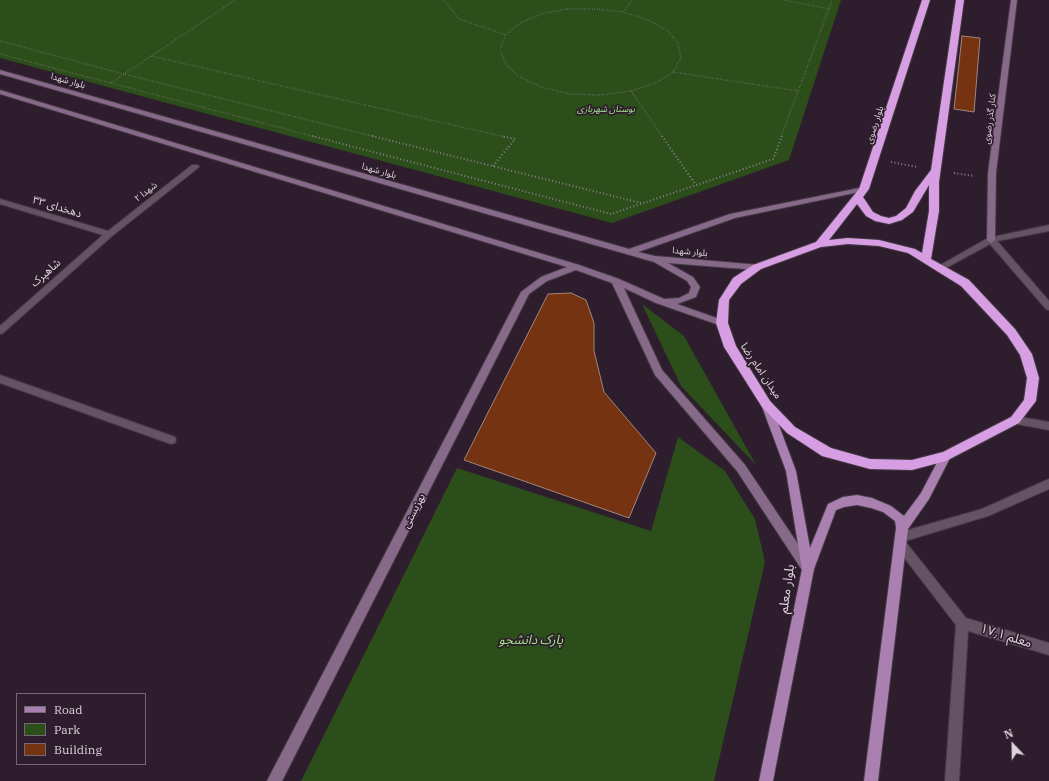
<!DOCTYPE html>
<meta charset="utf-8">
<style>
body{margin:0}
#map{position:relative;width:1049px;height:781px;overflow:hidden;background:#2e1e2d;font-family:"IBM Plex Serif",serif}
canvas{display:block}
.legend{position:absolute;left:16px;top:693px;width:130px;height:72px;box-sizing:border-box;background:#2e1e2d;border:1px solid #746773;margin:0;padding:5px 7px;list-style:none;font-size:12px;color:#ded4dd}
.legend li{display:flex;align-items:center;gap:8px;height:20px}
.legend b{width:20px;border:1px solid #746773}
.north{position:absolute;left:993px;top:725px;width:40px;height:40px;-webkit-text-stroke:3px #2e1e2d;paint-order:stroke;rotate:338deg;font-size:11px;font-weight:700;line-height:16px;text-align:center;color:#ded4dd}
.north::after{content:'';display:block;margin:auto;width:14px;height:18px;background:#ded4dd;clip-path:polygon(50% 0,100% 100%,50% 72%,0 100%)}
</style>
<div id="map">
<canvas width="1049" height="781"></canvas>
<ul class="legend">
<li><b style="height:5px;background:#a980b0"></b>Road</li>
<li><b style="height:11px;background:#2b4e1b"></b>Park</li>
<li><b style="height:11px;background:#763311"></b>Building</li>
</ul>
<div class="north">N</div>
</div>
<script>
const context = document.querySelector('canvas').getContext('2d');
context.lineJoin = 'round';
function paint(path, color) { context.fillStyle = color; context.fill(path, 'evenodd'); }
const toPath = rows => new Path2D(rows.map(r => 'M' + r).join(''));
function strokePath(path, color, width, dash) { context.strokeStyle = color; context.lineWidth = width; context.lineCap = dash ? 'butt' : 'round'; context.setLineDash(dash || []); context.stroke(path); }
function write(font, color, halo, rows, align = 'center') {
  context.font = font + ' "IBM Plex Serif","Noto Sans Arabic",serif'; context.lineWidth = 3.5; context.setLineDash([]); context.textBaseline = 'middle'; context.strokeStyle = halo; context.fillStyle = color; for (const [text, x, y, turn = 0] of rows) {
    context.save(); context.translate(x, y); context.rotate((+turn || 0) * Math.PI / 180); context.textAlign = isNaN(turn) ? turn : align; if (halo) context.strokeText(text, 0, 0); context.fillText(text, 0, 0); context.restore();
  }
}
paint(toPath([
 [0,0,841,0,789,160,612,223,0,58],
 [642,304,684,336,756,465,681,386],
 [678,437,725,471,755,519,765,562,714,781,301,781,457,468,651,531]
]), '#2b4e1b');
const building = toPath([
 [962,36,980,38,974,112,954,109,962,36],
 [571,293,586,300,594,323,594,351,604,392,656,453,629,518,464,460,548,294,571,293]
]);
paint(building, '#763311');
strokePath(building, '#a0877c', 1);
const street = toPath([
 [192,165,198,165,199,167,112,236,3,333,0,334,0,326,103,235,0,204,0,199,108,231,192,165],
 [1049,225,1049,231,997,241,1049,301,1049,310,1046,309,990,244,942,270,939,271,935,268,988,238,1049,225],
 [0,375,175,437,176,440,175,443,171,444,0,383,0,375],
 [1015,416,1049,422,1049,430,1011,423,1010,420,1011,417,1015,416],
 [1049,479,1049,489,988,516,905,541,966,618,1049,643,1049,655,968,631,959,781,945,781,956,625,896,547,894,543,896,539,895,537,897,533,901,532,982,509,1049,479]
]);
const secondary = toPath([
 [1011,0,1017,0,996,173,995,240,991,243,987,240,988,173,1011,0],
 [0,70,629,249,730,214,864,187,867,187,867,191,864,191,735,218,638,252,655,256,760,265,761,267,760,269,757,270,668,263,693,277,700,287,696,297,677,304,725,321,727,323,725,325,719,325,656,303,624,288,662,370,745,465,812,565,814,569,812,573,808,574,804,573,737,471,655,375,612,283,576,270,547,281,529,294,282,781,267,781,521,292,541,277,567,267,0,94,0,90,579,265,619,279,664,299,679,298,689,293,691,287,687,281,654,262,0,74,0,70]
]);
const primary = toPath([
 [766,400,770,401,771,404,796,471,810,548,828,504,843,497,857,495,872,498,891,506,904,516,921,493,942,453,946,452,950,453,951,456,929,499,908,529,878,781,864,781,896,528,895,521,883,512,871,508,857,505,844,507,836,510,814,569,773,781,759,781,802,569,786,471,761,404,762,401,766,400]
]);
const highway = toPath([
 [922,0,930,0,869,189,863,197,873,212,881,216,889,218,896,216,906,208,915,191,931,170,956,0,964,0,939,182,939,211,931,259,969,280,1015,329,1032,354,1039,378,1036,401,1019,423,946,461,912,470,870,469,822,456,787,433,762,407,724,347,716,323,719,300,733,278,753,265,816,242,859,189,922,0],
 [929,185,929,211,922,253,915,249,879,240,848,238,829,240,857,204,866,216,875,221,889,224,902,220,913,212,929,185],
 [848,244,879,246,908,253,961,286,1007,335,1020,355,1027,378,1024,400,1011,417,943,452,912,460,870,459,831,448,795,427,770,401,736,346,728,323,729,300,741,284,761,269,821,247,848,244]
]);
strokePath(street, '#453945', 2);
strokePath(secondary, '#453945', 2);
strokePath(primary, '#453945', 2);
strokePath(highway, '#453945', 2);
strokePath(toPath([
 [444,0,459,19,506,35],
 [784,0,829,9],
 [567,9,595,9,623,12,648,20,667,30,678,43,681,58,673,72,656,83,631,91,601,95,570,94,541,87,518,76,505,63,500,49,506,35,520,23,541,14,567,9],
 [623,12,632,0],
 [0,41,120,73,376,137],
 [0,54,316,137],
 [151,56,505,137],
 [673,72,798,91],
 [111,83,235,0],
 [631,91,663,137],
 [781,137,832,0]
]), '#8c7f8b', 1.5, [0.5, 2]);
strokePath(toPath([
 [312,136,611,214,773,159,782,136],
 [372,136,641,203],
 [662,136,696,185],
 [891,162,917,167],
 [493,166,515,139,501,136],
 [954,173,974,176]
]), '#8c7f8b', 2, [1, 2.5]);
paint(street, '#655364');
paint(secondary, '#876a8a');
paint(primary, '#a980b0');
paint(highway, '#d79ee3');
write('9px', '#ded4dd', '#2e1e2d', [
 ["بلوار شهدا",68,81,16],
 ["کنار گذر رضوی",990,119,-83],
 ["بلوار رضوی",875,125,-72],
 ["بلوار شهدا",379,171,16],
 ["شهدا ۲",146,192,-38],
 ["بلوار شهدا",690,252,5]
]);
write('italic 9px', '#a2e188', '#2e1e2d', [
 ["بوستان شهربازی",606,109]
]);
write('11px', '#ded4dd', '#2e1e2d', [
 ["دهخدای ۳۳",57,207,17],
 ["شاهپرک",46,273,-42],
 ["میدان امام رضا",761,371,56],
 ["بهزیستی",414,511,-63]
]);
write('13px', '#ded4dd', '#2e1e2d', [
 ["بلوار معلم",787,589,-82],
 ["معلم ۱۷٫۱",1006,636,17]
]);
write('italic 13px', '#a2e188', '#2e1e2d', [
 ["پارک دانشجو",531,640]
]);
</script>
